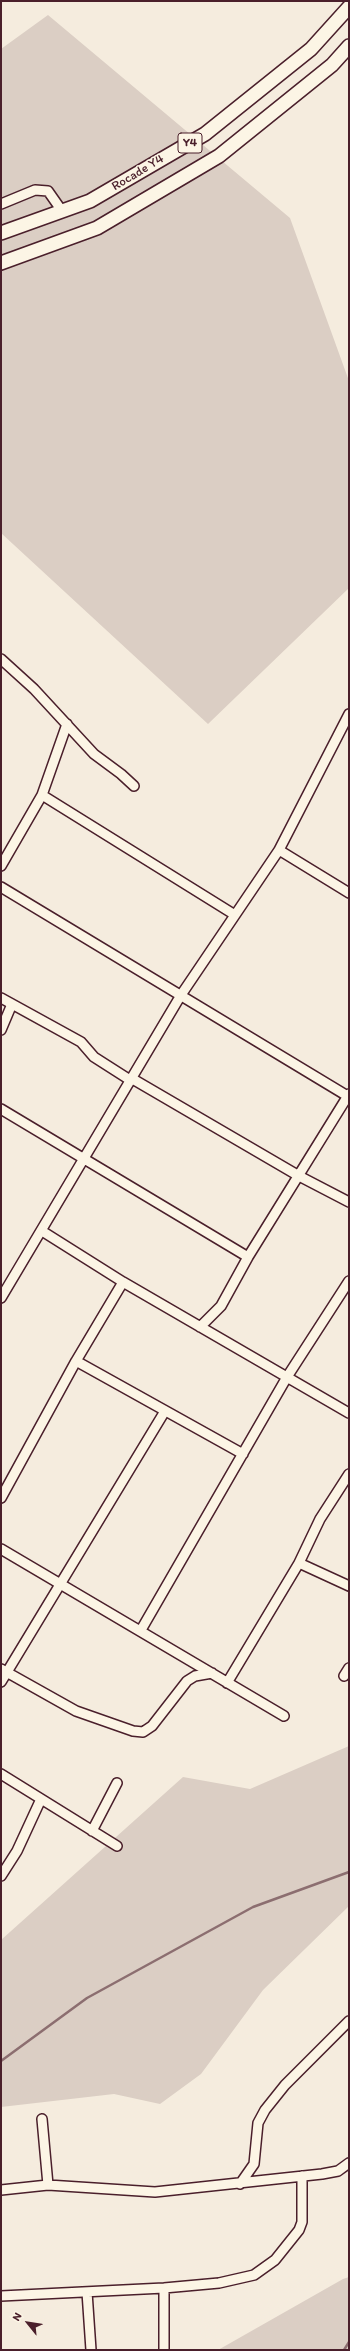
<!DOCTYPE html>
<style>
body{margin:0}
#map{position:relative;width:350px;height:2351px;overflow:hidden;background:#f5ecde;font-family:Itim,sans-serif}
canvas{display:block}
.frame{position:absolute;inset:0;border:2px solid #4a1f2b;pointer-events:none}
.north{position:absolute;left:8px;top:2303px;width:40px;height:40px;-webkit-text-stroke:3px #fcf5e5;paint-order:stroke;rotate:300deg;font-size:11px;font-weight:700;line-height:16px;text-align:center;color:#4a1f2b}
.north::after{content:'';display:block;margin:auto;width:14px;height:18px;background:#4a1f2b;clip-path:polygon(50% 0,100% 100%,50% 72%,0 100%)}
</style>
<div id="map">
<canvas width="350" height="2351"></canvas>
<div class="frame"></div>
<div class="north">N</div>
</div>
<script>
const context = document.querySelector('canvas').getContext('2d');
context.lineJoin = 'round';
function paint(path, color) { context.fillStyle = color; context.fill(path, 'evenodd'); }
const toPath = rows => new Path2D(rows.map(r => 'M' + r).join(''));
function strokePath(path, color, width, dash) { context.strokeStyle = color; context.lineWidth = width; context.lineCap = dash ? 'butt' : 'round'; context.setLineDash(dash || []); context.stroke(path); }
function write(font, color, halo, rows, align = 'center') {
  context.font = font + ' Itim,sans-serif'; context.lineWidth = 3; context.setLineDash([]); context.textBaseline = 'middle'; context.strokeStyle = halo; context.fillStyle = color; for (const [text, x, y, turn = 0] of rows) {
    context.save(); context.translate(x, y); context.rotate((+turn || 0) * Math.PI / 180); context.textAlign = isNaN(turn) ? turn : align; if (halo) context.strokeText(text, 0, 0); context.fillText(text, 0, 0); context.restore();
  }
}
paint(toPath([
 [48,15,290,218,349,381,349,588,208,724,1,533,1,49],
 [349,1746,349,1906,263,1990,201,2074,160,2104,114,2094,1,2107,1,1940,183,1777,250,1789],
 [349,2277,349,2350,218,2350,343,2279]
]), '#dbcec4');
strokePath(toPath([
 [1,2061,87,1998,253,1907,349,1872],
 [344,2350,349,2342]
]), '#8c6e70', 2.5);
const minor = toPath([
 [1,204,35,190,48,191,62,211],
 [1,659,34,689,94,754,121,774,134,786],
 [42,795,235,915],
 [279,850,349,893],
 [1,866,42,795,67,724],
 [1,887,349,1097],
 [1,998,81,1042,94,1057,130,1080],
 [1,1030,12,1004],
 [131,1078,299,1176,349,1202],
 [1,1109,248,1257],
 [42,1231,123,1282,349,1413],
 [1,1298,181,995,279,850,349,714],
 [200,1327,221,1306,248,1257,349,1094],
 [76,1361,243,1454],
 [1,1498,76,1361,123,1282],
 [1,1549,284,1716],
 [299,1563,349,1586],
 [141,1630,287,1377,349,1281],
 [1,1669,76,1711,133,1731,143,1732,152,1726,187,1681,195,1676,212,1673],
 [344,1676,349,1668],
 [1,1682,165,1411],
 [227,1683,299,1563,320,1519,349,1474],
 [1,1774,117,1846],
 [92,1831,117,1783],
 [1,1876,17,1851,41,1799],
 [42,2119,48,2185],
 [240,2184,254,2164,258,2123,265,2110,285,2085,349,2021],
 [1,2190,48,2185,155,2192,322,2174,338,2171,349,2163],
 [164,2288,164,2350],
 [87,2292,91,2350],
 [1,2296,164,2288,219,2283,254,2275,275,2260,299,2230,302,2222,302,2176]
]);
const highway = toPath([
 [1,233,90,201,205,134,311,49,349,7],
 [1,263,97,228,219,156,332,65,349,46]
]);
strokePath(minor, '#4a1f2b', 12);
strokePath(highway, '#4a1f2b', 16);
strokePath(minor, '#fcf5e5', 9);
strokePath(highway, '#fcf5e5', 13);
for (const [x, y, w] of [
 [190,143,24]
]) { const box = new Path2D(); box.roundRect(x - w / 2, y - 10, w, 20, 3); context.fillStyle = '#fcf5e5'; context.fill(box); strokePath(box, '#4a1f2b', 1); }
write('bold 12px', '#4a1f2b', null, [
 ["Y4",190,143]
]);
write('13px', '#4a1f2b', '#fcf5e5', [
 ["Rocade Y4",138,173,-31]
]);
</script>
